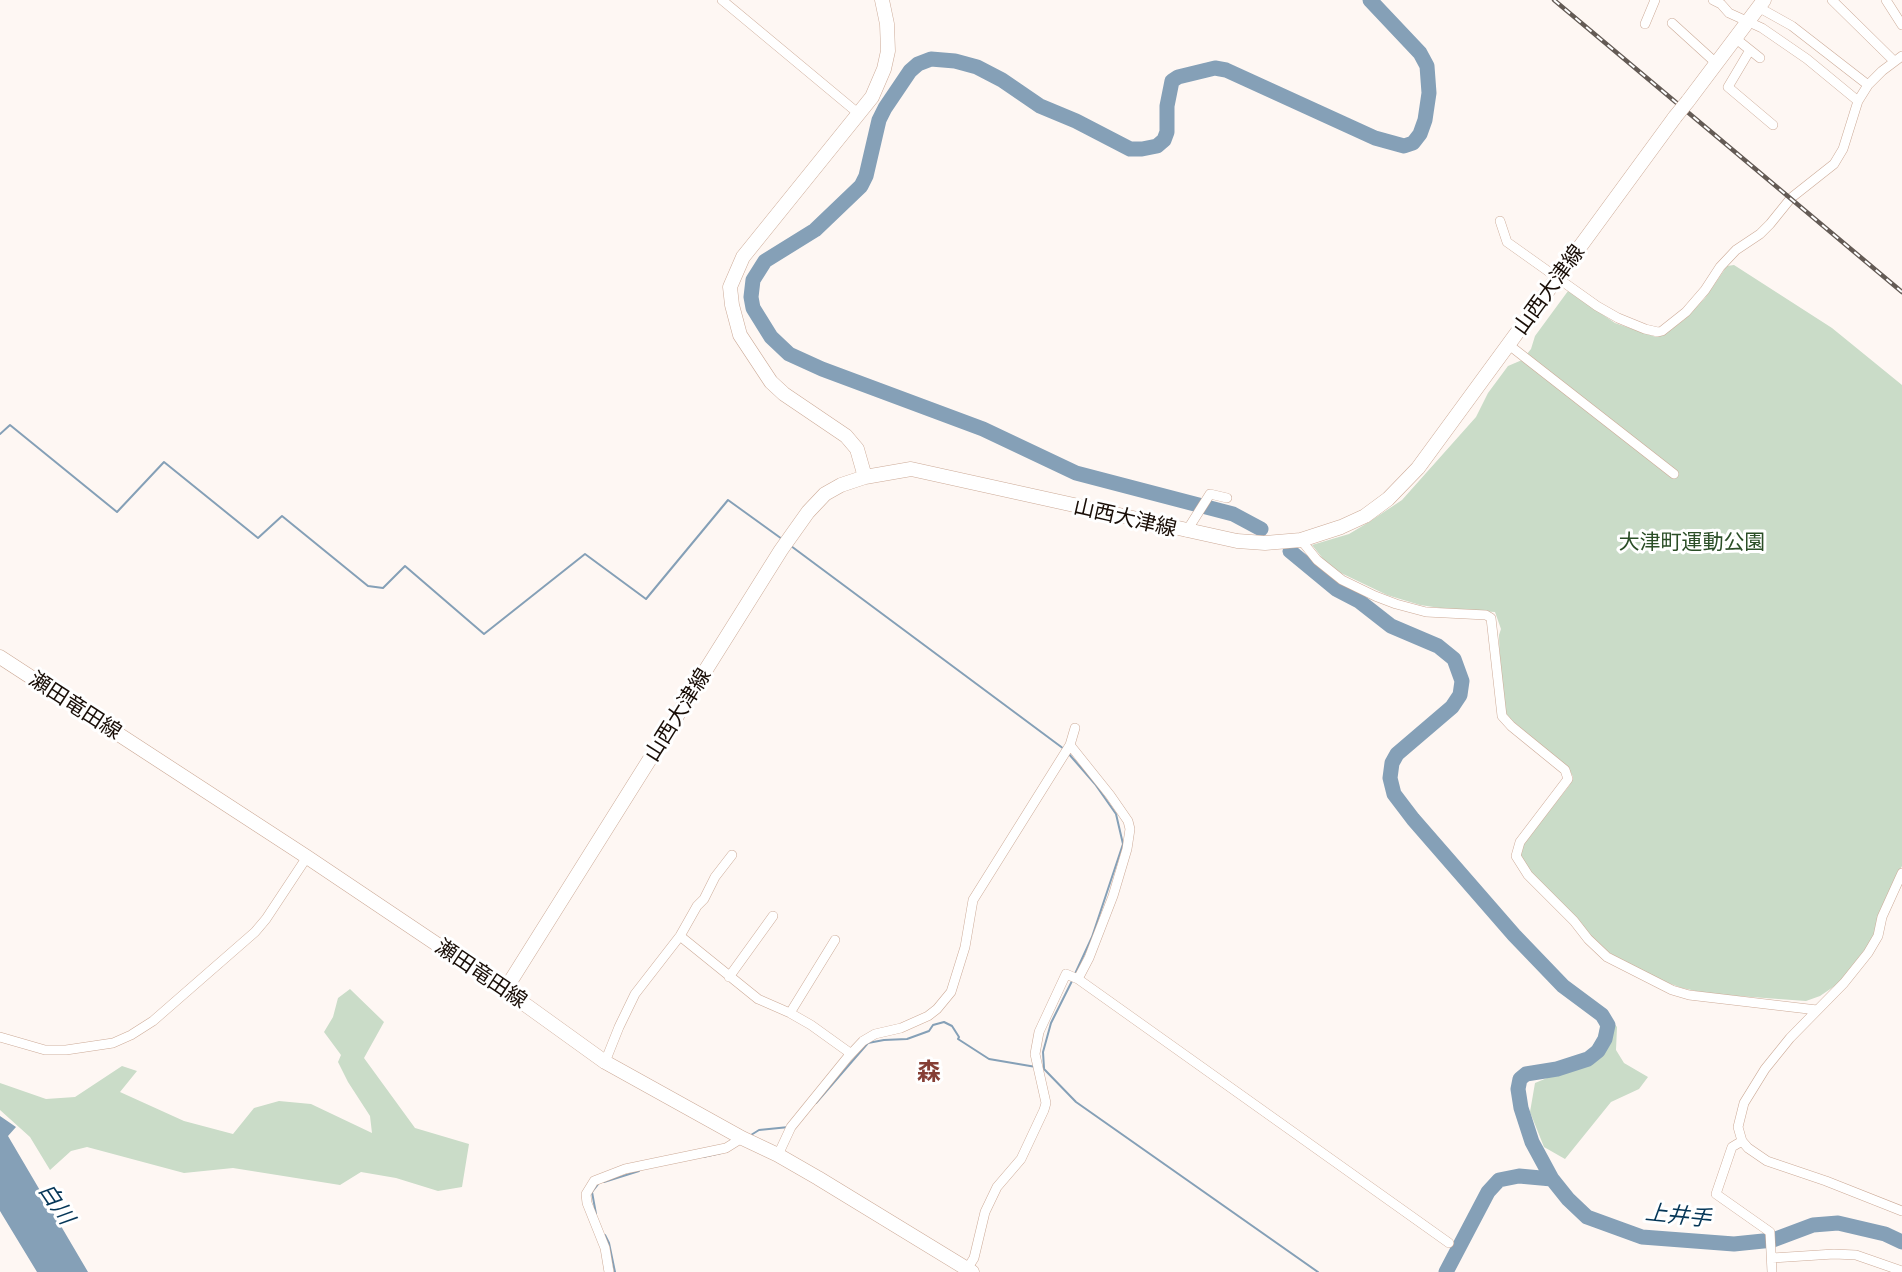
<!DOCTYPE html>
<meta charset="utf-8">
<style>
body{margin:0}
canvas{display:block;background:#fef7f3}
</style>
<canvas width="1902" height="1272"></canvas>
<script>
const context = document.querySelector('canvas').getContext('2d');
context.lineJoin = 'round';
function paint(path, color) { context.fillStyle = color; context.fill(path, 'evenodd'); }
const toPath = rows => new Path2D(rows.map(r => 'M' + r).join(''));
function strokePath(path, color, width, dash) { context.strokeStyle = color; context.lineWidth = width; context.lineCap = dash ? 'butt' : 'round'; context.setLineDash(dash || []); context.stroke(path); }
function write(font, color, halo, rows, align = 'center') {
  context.font = font + ' "Public Sans","Noto Sans JP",sans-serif'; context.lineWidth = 6; context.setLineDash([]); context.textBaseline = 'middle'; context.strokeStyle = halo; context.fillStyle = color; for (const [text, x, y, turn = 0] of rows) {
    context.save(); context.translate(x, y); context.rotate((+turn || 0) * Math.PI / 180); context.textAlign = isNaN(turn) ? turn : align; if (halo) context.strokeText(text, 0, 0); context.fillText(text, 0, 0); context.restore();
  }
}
paint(toPath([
 [1734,265,1832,328,1902,385,1902,866,1879,913,1873,940,1842,981,1820,996,1806,1001,1710,994,1682,988,1663,981,1616,958,1595,941,1525,866,1520,854,1524,843,1569,786,1573,777,1569,769,1509,718,1503,709,1500,678,1499,635,1501,629,1495,612,1447,609,1420,605,1387,595,1341,573,1324,560,1312,545,1349,534,1369,522,1402,500,1476,417,1488,393,1508,366,1522,360,1531,349,1535,336,1568,291,1615,323,1656,337,1668,332,1685,319,1705,298,1727,266],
 [350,989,384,1022,364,1058,415,1128,469,1144,462,1187,438,1191,396,1178,361,1172,340,1185,233,1168,184,1173,87,1147,71,1151,50,1170,30,1137,0,1110,0,1083,46,1099,75,1097,122,1066,137,1071,120,1092,184,1121,233,1134,254,1108,279,1101,311,1104,372,1133,370,1116,348,1082,338,1062,341,1055,324,1032,333,1017,338,998],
 [1597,1003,1617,1027,1616,1050,1624,1063,1648,1077,1639,1089,1611,1102,1565,1159,1544,1147,1530,1112,1535,1083,1571,1068,1583,1059,1598,1038,1600,1028]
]), '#cadcc8');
paint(toPath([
 [0,1116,16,1127,8,1136,88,1272,37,1272,3,1216,0,1211]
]), '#85a0b7');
strokePath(toPath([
 [0,434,10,425,117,512,164,462,258,538,282,516,368,586,383,588,405,566,484,634,585,554,646,599,728,500,782,539],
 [791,546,1064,749],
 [1068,753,1095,784,1116,814,1123,844,1092,937,1074,976],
 [1044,1068,1043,1052,1051,1023,1072,981],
 [1044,1069,1076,1102,1318,1272],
 [816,1103,868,1043,884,1040,907,1039,929,1031,933,1025,944,1022,952,1026,959,1037,958,1039,989,1059,1036,1067],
 [751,1135,759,1130,789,1127],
 [703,1157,721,1153],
 [604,1182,639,1171],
 [596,1214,592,1192,599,1183],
 [605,1235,609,1243,615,1272]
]), '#85a0b7', 2);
strokePath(toPath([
 [1261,529,1233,514,1076,473,983,429,822,369,789,354,771,337,753,308,751,297,753,280,765,261,815,230,861,186,866,176,879,120,885,108,910,71,918,64,931,59,955,61,977,67,1002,80,1040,106,1076,121,1130,149,1142,149,1157,146,1164,140,1167,132,1167,106,1172,81,1178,77,1215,68,1226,70,1375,138,1404,146,1413,143,1420,134,1425,120,1429,93,1427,66,1420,53,1370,0],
 [1290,551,1336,589,1359,601,1391,626,1438,646,1454,659,1462,681,1460,695,1452,707,1397,754,1392,763,1390,778,1394,794,1413,819,1514,935,1563,986,1602,1015,1608,1025,1605,1039,1598,1051,1588,1059,1557,1069,1526,1074,1520,1079,1518,1089,1521,1108,1532,1142,1552,1179],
 [1446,1272,1488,1192,1499,1180,1519,1176,1552,1179,1568,1199,1587,1217,1642,1237,1734,1244,1773,1240,1813,1225,1838,1223,1885,1234,1902,1242]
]), '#85a0b7', 15);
const street = toPath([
 [722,0,859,114],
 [1713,0,1721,4,1729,13,1762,28,1807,59,1858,101],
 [1832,0,1894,61],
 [1886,0,1902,25],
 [1758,7,1792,26,1868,85],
 [1672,23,1716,63],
 [1645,24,1655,0],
 [1735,38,1760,58],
 [1750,50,1728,87,1773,125],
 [1500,221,1507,242,1597,306,1618,318,1645,329,1658,332,1662,331,1686,312,1705,290,1720,267,1736,250,1760,234,1770,224,1791,198,1834,164,1843,149,1858,101,1868,85,1882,71,1902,56],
 [1509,345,1674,474],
 [1186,532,1210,494,1227,498],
 [1301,540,1317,560,1342,580,1375,596,1396,604,1426,612,1486,615,1491,618,1502,716,1511,726,1565,770,1568,779,1520,842,1516,856,1528,875,1574,921,1588,939,1607,957,1672,990,1689,995,1817,1010],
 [1070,745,1110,795,1128,821,1130,829,1127,849,1113,896,1089,958,1078,979],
 [1902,873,1882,917,1878,936,1868,953,1844,983,1790,1038,1765,1069,1744,1103,1738,1127,1742,1141,1748,1148,1767,1161,1826,1181,1902,1211],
 [680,936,758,999,790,1013,811,1025,850,1053],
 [729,977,773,916],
 [790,1013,835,940],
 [0,1037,45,1050,66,1050,113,1043,131,1035,153,1021,255,932,266,919,307,857],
 [605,1062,619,1027,635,994,680,936,697,906,704,899,715,877,732,855],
 [1742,1141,1732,1147,1716,1194,1770,1232,1772,1272],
 [778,1155,791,1127,847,1058,863,1041,875,1034,901,1028,928,1016,937,1009,951,992,965,947,973,900,1070,745,1075,728],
 [1772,1258,1834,1254,1856,1255,1902,1271],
 [967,1269,974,1258,985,1212,997,1187,1021,1159,1044,1110,1046,1103,1035,1054,1039,1032,1066,974,1078,979,1449,1243],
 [609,1272,605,1248,587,1203,586,1194,594,1181,625,1169,726,1148,742,1138]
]);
const secondary = toPath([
 [1688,101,1764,0],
 [865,477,857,449,846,436,784,394,771,382,740,335,732,305,730,287,743,257,872,97,884,69,888,51,887,24,882,0],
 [0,657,307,857,505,990,605,1062,742,1138,778,1155,818,1178,972,1272],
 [505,990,781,550,808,512,825,494,841,485,865,477,911,469,1237,541,1265,543,1301,540,1341,527,1365,516,1388,499,1418,468,1675,117]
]);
strokePath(street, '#ccaa97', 10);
strokePath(secondary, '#ccaa97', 15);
strokePath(street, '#fff', 9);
strokePath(secondary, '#fff', 14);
const rail = toPath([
 [1554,0,1902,292]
]);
strokePath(rail, '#645b55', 4.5);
strokePath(rail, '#fff', 2, [7]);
const secondaryBridge = toPath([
 [1675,117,1688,101]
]);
strokePath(secondaryBridge, '#ccaa97', 15, []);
strokePath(secondaryBridge, '#fff', 14);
write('21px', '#190e07', '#fff', [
 ["山西大津線",1549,290,-54],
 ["山西大津線",1125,518,13],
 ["瀬田竜田線",75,706,33],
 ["山西大津線",678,715,-58],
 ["瀬田竜田線",481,974,34]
]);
write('21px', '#2b4e27', '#fff', [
 ["大津町運動公園",1692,543]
]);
write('italic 22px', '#053657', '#fff', [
 ["白川",56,1204,56],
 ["上井手",1678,1216,6]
]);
write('bold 24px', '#853e34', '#fff', [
 ["森",929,1073]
]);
</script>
